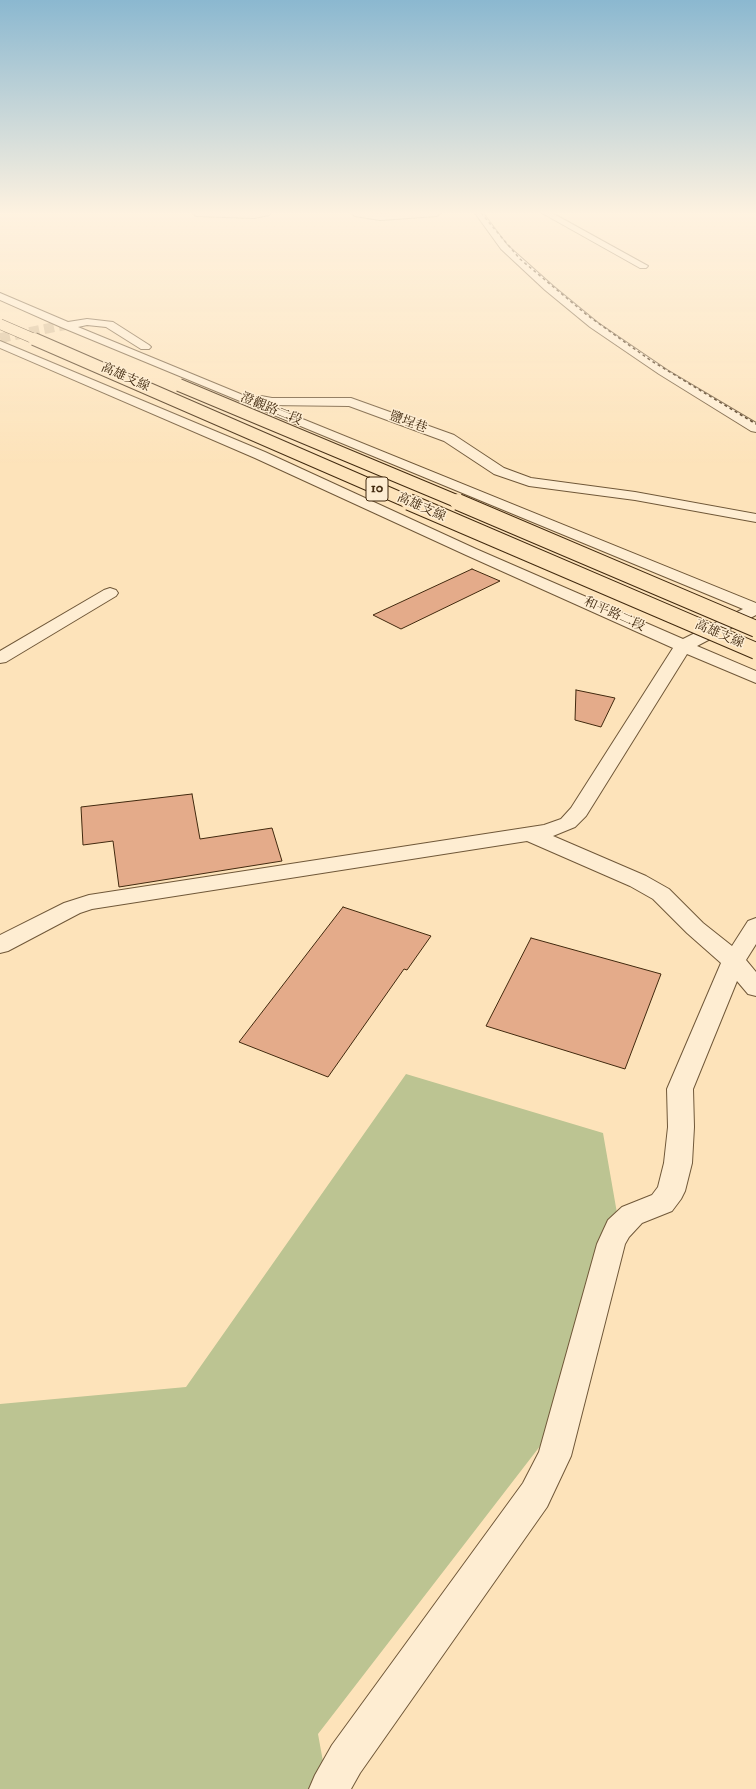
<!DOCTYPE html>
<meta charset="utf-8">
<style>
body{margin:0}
canvas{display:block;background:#fde3ba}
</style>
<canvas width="756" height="1789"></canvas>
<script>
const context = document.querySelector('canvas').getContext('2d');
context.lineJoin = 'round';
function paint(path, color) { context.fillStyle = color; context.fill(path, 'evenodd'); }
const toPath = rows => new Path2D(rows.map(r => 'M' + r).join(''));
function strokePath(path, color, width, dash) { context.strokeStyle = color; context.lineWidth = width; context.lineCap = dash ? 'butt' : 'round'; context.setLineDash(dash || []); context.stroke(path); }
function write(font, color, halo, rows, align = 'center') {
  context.font = font + ' "IM FELL DW Pica","Noto Serif TC",serif'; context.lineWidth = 3; context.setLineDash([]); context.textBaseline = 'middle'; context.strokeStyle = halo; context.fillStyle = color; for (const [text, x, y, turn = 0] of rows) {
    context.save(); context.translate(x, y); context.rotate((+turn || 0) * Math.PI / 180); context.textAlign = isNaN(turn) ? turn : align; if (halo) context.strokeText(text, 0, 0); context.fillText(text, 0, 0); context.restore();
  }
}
paint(toPath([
 [406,1074,603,1133,621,1236,591,1380,318,1734,328,1789,0,1789,0,1404,186,1387]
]), '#bcc492');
const building = toPath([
 [472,569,500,581,401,629,373,615,472,569],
 [576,690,615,698,601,727,575,720,576,690],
 [192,794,200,839,272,828,282,861,119,887,113,841,83,845,81,807,192,794],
 [343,907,431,936,407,970,404,969,328,1077,239,1042,343,907],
 [531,938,661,974,625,1069,486,1026,531,938]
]);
paint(building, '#e4ab8a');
strokePath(building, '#41290e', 1);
strokePath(toPath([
 [0,338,65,325]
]), '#d7be98', 10, [10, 5]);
const minor = toPath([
 [192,213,270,213,269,215,254,218,196,216,192,213],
 [351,213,380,214,441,213,437,216,380,220,355,216,351,213],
 [475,213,483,213,507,245,553,286,598,323,667,370,756,423,756,432,751,431,659,374,590,327,545,290,501,249,475,213],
 [542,213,552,213,648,266,646,268,640,268,542,213],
 [0,293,68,322,87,319,113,322,149,345,151,347,149,349,141,349,106,327,87,325,78,327,255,400,261,396,272,398,351,398,454,435,504,468,531,478,635,492,756,514,756,522,635,500,529,486,494,474,444,441,349,406,268,405,756,603,756,615,697,646,756,671,756,683,687,654,586,816,575,827,553,836,646,876,669,889,703,923,732,946,748,921,756,918,756,944,746,960,756,972,756,996,748,994,737,981,693,1089,694,1127,692,1163,685,1191,681,1199,672,1211,642,1223,629,1237,625,1244,571,1456,547,1507,360,1773,351,1789,309,1789,315,1775,332,1745,523,1483,539,1452,597,1244,608,1220,622,1207,652,1195,658,1187,664,1163,668,1127,667,1089,721,963,687,933,653,899,630,886,527,841,92,909,80,913,8,951,0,953,0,935,64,903,89,895,544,825,561,819,571,808,673,648,466,555,255,458,0,348,0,341,265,452,476,549,683,639,743,609,61,327,0,300,0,293],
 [110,588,116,590,118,593,116,596,6,662,0,663,0,651,104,590,110,588]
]);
strokePath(minor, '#705839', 2);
paint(minor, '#feedd2');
strokePath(toPath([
 [481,213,520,259,587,315,650,360,756,424]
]), '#41290e', 1.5, [3, 3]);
const highwayBridgeFar2 = toPath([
 [0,324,37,340]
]);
const highwayBridgeFar1 = toPath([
 [34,339,411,503],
 [179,385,461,503]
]);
const highwayBridge = toPath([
 [409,502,756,651],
 [458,502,756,629]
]);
strokePath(highwayBridgeFar2, '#41290e', 11, []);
strokePath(highwayBridgeFar1, '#41290e', 14, []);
strokePath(highwayBridge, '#41290e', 18, []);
strokePath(highwayBridgeFar2, '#fde3ba', 10);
strokePath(highwayBridgeFar1, '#fde3ba', 12);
strokePath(highwayBridge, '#fde3ba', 16);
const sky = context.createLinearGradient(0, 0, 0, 463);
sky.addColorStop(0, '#8bb8d0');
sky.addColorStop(0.46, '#fef2e0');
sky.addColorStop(1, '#fef2e000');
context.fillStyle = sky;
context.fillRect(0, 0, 756, 463);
write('13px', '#41290e', '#feedd2', [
 ["高雄支線",125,378,24],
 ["澄觀路二段",271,410,22],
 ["鹽埕巷",408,423,20],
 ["高雄支線",421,508,24],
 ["和平路二段",614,615,24],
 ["高雄支線",719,635,23]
]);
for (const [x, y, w] of [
 [377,489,22]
]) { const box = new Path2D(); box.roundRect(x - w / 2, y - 12, w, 24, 3); context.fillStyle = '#feedd2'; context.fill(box); strokePath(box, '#41290e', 1); }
write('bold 14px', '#41290e', null, [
 ["10",377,489]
]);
</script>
